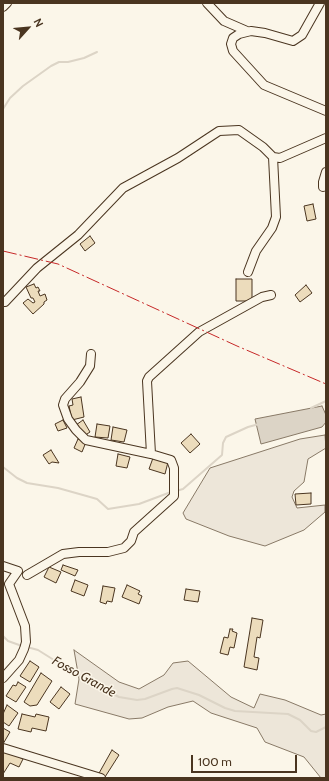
<!DOCTYPE html>
<style>
body{margin:0}
#map{position:relative;width:329px;height:781px;overflow:hidden;background:#fbf6e9;font-family:Cabin,sans-serif}
canvas{display:block}
.frame{position:absolute;inset:0;border:4px solid #4a3520;pointer-events:none}
.north{position:absolute;left:8px;top:8px;width:40px;height:40px;-webkit-text-stroke:3px #fbf6e9;paint-order:stroke;rotate:63deg;font-size:11px;font-weight:700;line-height:16px;text-align:center;color:#4a3520}
.north::after{content:'';display:block;margin:auto;width:14px;height:18px;background:#4a3520;clip-path:polygon(50% 0,100% 100%,50% 72%,0 100%)}
.scale{position:absolute;left:191px;top:755px;width:106px;height:18px;box-sizing:border-box;border:2px solid #4a3520;border-top:0;padding-left:5px;font-size:12px;line-height:14px;white-space:nowrap;color:#4a3520;-webkit-text-stroke:3px #fbf6e9;paint-order:stroke}
</style>
<div id="map">
<canvas width="329" height="781"></canvas>
<div class="frame"></div>
<div class="north">N</div>
<div class="scale">100 m</div>
</div>
<script>
const context = document.querySelector('canvas').getContext('2d');
context.lineJoin = 'round';
function paint(path, color) { context.fillStyle = color; context.fill(path, 'evenodd'); }
const toPath = rows => new Path2D(rows.map(r => 'M' + r).join(''));
function strokePath(path, color, width, dash) { context.strokeStyle = color; context.lineWidth = width; context.lineCap = dash ? 'butt' : 'round'; context.setLineDash(dash || []); context.stroke(path); }
function write(font, color, halo, rows, align = 'center') {
  context.font = font + ' Cabin,sans-serif'; context.lineWidth = 3; context.setLineDash([]); context.textBaseline = 'middle'; context.strokeStyle = halo; context.fillStyle = color; for (const [text, x, y, turn = 0] of rows) {
    context.save(); context.translate(x, y); context.rotate((+turn || 0) * Math.PI / 180); context.textAlign = isNaN(turn) ? turn : align; if (halo) context.strokeText(text, 0, 0); context.fillText(text, 0, 0); context.restore();
  }
}
const green = toPath([
 [325,435,326,448,308,459,304,482,294,491,292,497,297,508,325,505,325,512,304,530,265,546,229,536,186,519,183,513,210,468,300,439,325,435],
 [74,650,119,682,139,689,164,675,173,663,188,661,231,697,254,708,260,694,285,700,321,715,326,714,326,778,321,778,304,757,265,742,257,728,211,713,193,701,168,707,142,718,129,719,75,704,79,679,74,650]
]);
paint(green, '#ede6d9');
strokePath(green, '#887966', 1);
const water = toPath([
 [322,406,326,415,326,422,322,427,261,444,255,419,322,406]
]);
paint(water, '#dcd4c6');
strokePath(water, '#887966', 1);
strokePath(toPath([
 [3,109,10,98,23,86,51,66,59,62,68,62,84,58,97,52],
 [311,408,326,401],
 [3,467,17,478,27,483,58,488,90,497,97,499,108,509,139,504,171,492],
 [176,491,183,489,222,455,223,443,226,437,248,427,259,424],
 [3,636,8,641,22,646],
 [27,647,38,650,89,682,119,697,137,700,145,699,172,689,177,688,199,695,225,708,235,711,288,714,300,720,311,731,316,732,326,727]
]), '#dcd4c6', 2);
const building = toPath([
 [313,204,316,219,307,221,304,206,313,204],
 [90,236,95,243,85,251,80,244,90,236],
 [236,279,252,279,252,301,236,301,236,279],
 [34,284,36,288,38,287,40,291,38,291,40,296,45,294,47,300,44,302,44,304,33,314,23,303,28,299,33,303,35,302,33,298,31,298,26,287,34,284],
 [306,285,312,293,300,302,295,295,306,285],
 [81,397,84,417,72,420,69,406,73,405,72,399,81,397],
 [63,420,67,428,58,431,55,424,63,420],
 [83,420,90,432,84,436,76,425,83,420],
 [97,424,110,426,108,438,95,437,97,424],
 [113,427,127,430,124,442,111,440,113,427],
 [191,434,200,444,190,453,181,443,191,434],
 [78,439,86,442,82,452,74,448,78,439],
 [51,450,59,463,52,462,49,464,43,455,51,450],
 [118,454,130,457,127,468,116,466,118,454],
 [153,458,168,462,165,474,149,469,153,458],
 [311,493,311,504,296,505,295,494,311,493],
 [63,565,78,570,75,576,61,570,63,565],
 [49,567,61,572,56,583,44,577,49,567],
 [75,580,88,585,84,596,71,591,75,580],
 [127,585,140,591,138,594,142,596,139,604,122,597,127,585],
 [103,586,115,588,112,602,107,601,106,604,100,602,103,586],
 [186,589,200,591,198,602,184,600,186,589],
 [252,618,263,620,260,638,257,637,254,657,259,658,257,670,244,667,252,618],
 [230,629,233,629,232,631,237,633,234,648,230,647,228,655,220,653,224,637,228,638,230,629],
 [30,661,39,667,30,682,20,676,30,661],
 [41,673,52,681,37,705,30,706,24,702,41,673],
 [18,682,26,687,16,702,6,696,13,685,16,686,18,682],
 [61,687,70,694,59,709,50,702,61,687],
 [7,705,18,713,9,726,3,722,3,714,7,705],
 [22,714,35,717,36,714,49,717,46,731,32,728,31,732,18,729,22,714],
 [3,728,10,732,3,744,3,728],
 [5,750,23,759,19,767,10,763,3,774,3,752,5,750],
 [112,750,119,755,105,777,98,775,112,750]
]);
paint(building, '#ecdcbc');
strokePath(building, '#4a3520', 1);
const minor = toPath([
 [207,3,224,21,247,31],
 [320,3,302,35,293,41,265,33,251,31,239,34,233,38,231,44,233,51,264,85,326,111],
 [3,7,7,3],
 [323,187,323,182,326,172],
 [248,272,256,251,272,228,276,217,273,157],
 [3,302,5,302,37,268,78,235,123,188,178,158,219,131,239,130,263,147,273,157,280,158,326,138],
 [151,454,147,381,149,377,199,332,262,297,271,295],
 [3,566,18,571,9,584,25,626,26,642,24,649,19,660,3,678],
 [27,575,63,554,79,552,108,552,124,548,131,541,134,532,174,496,174,468,171,460,151,454,86,440,76,430,68,419,63,405,65,399,80,382,90,366,91,354],
 [3,748,101,778]
]);
strokePath(minor, '#4a3520', 10);
strokePath(minor, '#fbf6e9', 8);
strokePath(toPath([
 [3,251,58,264,237,346,326,384]
]), '#c62828', 1, [14, 3, 2, 3]);
write('italic 13px', '#4a3520', '#fbf6e9', [
 ["Fosso Grande",84,677,29]
]);
</script>
